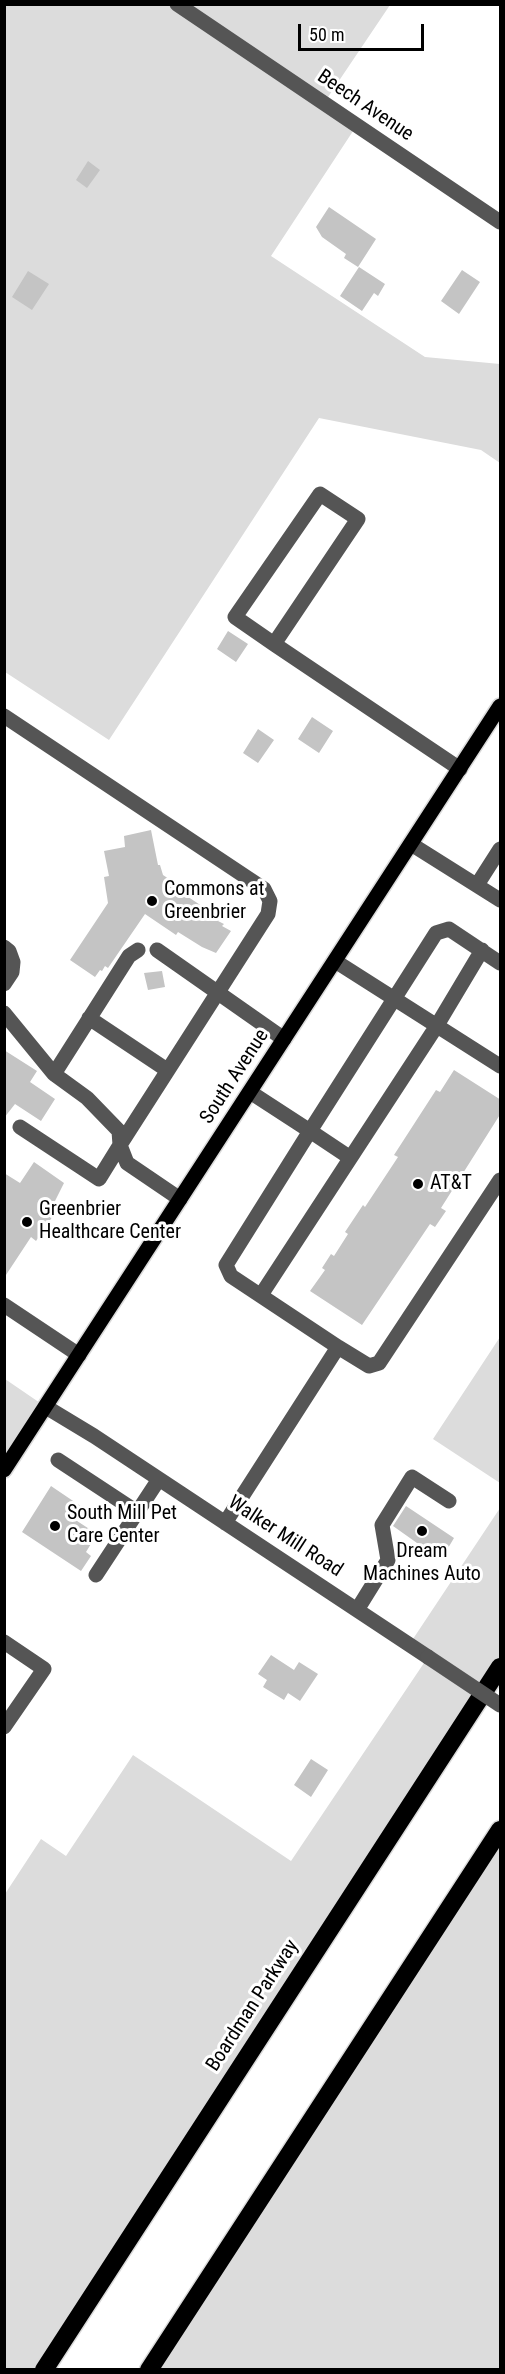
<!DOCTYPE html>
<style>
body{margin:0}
#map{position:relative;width:505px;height:2374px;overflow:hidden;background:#fff;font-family:"Roboto Condensed",sans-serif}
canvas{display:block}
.frame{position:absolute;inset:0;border:6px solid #000;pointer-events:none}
.scale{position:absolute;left:298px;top:24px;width:126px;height:27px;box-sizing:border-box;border:3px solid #000;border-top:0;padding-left:8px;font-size:18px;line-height:21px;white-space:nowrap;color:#000;-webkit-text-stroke:4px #fff;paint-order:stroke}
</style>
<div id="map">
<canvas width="505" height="2374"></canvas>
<div class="frame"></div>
<div class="scale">50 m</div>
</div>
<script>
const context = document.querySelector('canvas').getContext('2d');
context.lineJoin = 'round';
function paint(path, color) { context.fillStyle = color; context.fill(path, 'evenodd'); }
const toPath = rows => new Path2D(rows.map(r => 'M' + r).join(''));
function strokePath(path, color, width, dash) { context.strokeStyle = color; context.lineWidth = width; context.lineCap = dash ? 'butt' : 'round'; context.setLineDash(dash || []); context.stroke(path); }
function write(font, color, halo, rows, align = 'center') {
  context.font = font + ' "Roboto Condensed",sans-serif'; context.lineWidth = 6; context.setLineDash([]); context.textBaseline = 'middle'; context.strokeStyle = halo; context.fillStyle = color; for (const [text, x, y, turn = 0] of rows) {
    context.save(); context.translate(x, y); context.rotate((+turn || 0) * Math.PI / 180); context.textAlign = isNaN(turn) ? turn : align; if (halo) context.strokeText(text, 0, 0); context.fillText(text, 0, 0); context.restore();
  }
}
paint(toPath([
 [4,5,390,5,324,103,357,125,271,256,425,357,500,364,500,463,481,450,319,418,109,740,5,672],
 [500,1337,500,1483,433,1439],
 [5,1379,46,1407,5,1470],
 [500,1508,500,1667,44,2369,5,2370,5,1894,41,1839,66,1856,133,1755,291,1861,428,1657,409,1645],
 [500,1830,500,2369,150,2370]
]), '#dcdcdc');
paint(toPath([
 [88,161,100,170,87,188,76,180],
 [329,207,376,239,358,267,344,258,346,254,322,237,316,227],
 [359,267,385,284,378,296,374,293,362,311,340,296],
 [462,270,480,282,459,314,441,301],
 [28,271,49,284,32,310,12,297],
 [228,631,248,644,236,662,217,649],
 [312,717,333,731,319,753,298,739],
 [258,729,274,740,258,763,243,753],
 [151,830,158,865,160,865,163,875,169,879,167,883,220,918,218,921,224,924,222,926,231,931,216,953,202,947,178,932,176,935,145,914,108,968,105,966,102,971,100,970,95,977,70,960,108,903,104,877,109,876,104,851,125,847,124,836],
 [162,971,165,987,148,990,144,973],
 [4,1050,37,1071,30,1082,55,1099,41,1121,15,1104,4,1118],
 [454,1070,501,1100,501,1113,441,1208,446,1211,435,1227,430,1224,362,1325,310,1291,325,1270,322,1268,331,1254,334,1256,348,1234,345,1232,363,1205,365,1207,398,1157,394,1155,436,1090,440,1092],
 [34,1162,64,1183,54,1203,59,1207,36,1241,31,1237,4,1278,4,1173,20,1183],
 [51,1486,82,1507,74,1519,97,1534,86,1552,91,1556,81,1571,22,1532],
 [406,1506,454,1538,441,1560,393,1526],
 [271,1655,294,1670,299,1662,318,1674,300,1701,288,1693,284,1700,263,1687,267,1680,258,1674],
 [311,1759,328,1770,311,1797,294,1785]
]), '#c4c4c4');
const major = toPath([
 [4,1470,500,706]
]);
const highway = toPath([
 [44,2370,500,1667],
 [149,2370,500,1830]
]);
strokePath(major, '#dbdbdb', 18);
strokePath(highway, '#dbdbdb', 21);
strokePath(toPath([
 [177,4,500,222],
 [274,644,358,519,320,494,235,617,274,644,460,769],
 [4,716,264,889,270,901,268,914,120,1145,127,1163,180,1199],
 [411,844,500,900],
 [477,885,500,849],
 [4,947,9,951,13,962,12,972,4,984],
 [157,950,284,1039],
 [335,961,500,1066],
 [4,1013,54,1074],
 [89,1018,167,1070],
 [250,1092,310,1131,226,1265,231,1276,338,1347],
 [20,1127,99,1179,120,1145,119,1131,87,1098,54,1074,129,956,138,950],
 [349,1157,310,1131,436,933,449,929,500,963],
 [261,1295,436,1027,482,950],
 [4,1305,79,1355],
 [46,1407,94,1436,428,1657],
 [58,1460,137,1512],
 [225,1523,338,1347,369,1366,379,1363,500,1180],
 [96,1575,159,1479],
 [357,1610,388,1560,382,1525,412,1477,449,1501],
 [4,1642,44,1669,4,1727]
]), '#555', 15);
strokePath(major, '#000', 15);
strokePath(highway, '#000', 18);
strokePath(toPath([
 [428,1657,500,1705]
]), '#555', 15);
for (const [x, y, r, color] of [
 [152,901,6,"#000"],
 [418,1184,6,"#000"],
 [27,1222,6,"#000"],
 [55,1526,6,"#000"],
 [422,1531,6,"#000"]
]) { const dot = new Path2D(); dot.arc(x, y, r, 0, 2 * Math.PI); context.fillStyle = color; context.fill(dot); strokePath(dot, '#fff', 2); }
write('20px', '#000', '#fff', [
 ["Beech Avenue",365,106,34],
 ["South Avenue",235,1077,-57],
 ["Walker Mill Road",285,1537,33],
 ["Boardman Parkway",253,2006,-57]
]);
write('20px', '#000', '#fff', [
 ["Commons at",164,890],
 ["Greenbrier",164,913],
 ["AT&T",430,1184],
 ["Greenbrier",39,1210],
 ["Healthcare Center",39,1233],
 ["South Mill Pet",67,1514],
 ["Care Center",67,1537],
 ["Dream",422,1552,"center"],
 ["Machines Auto",422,1575,"center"]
], 'left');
</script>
